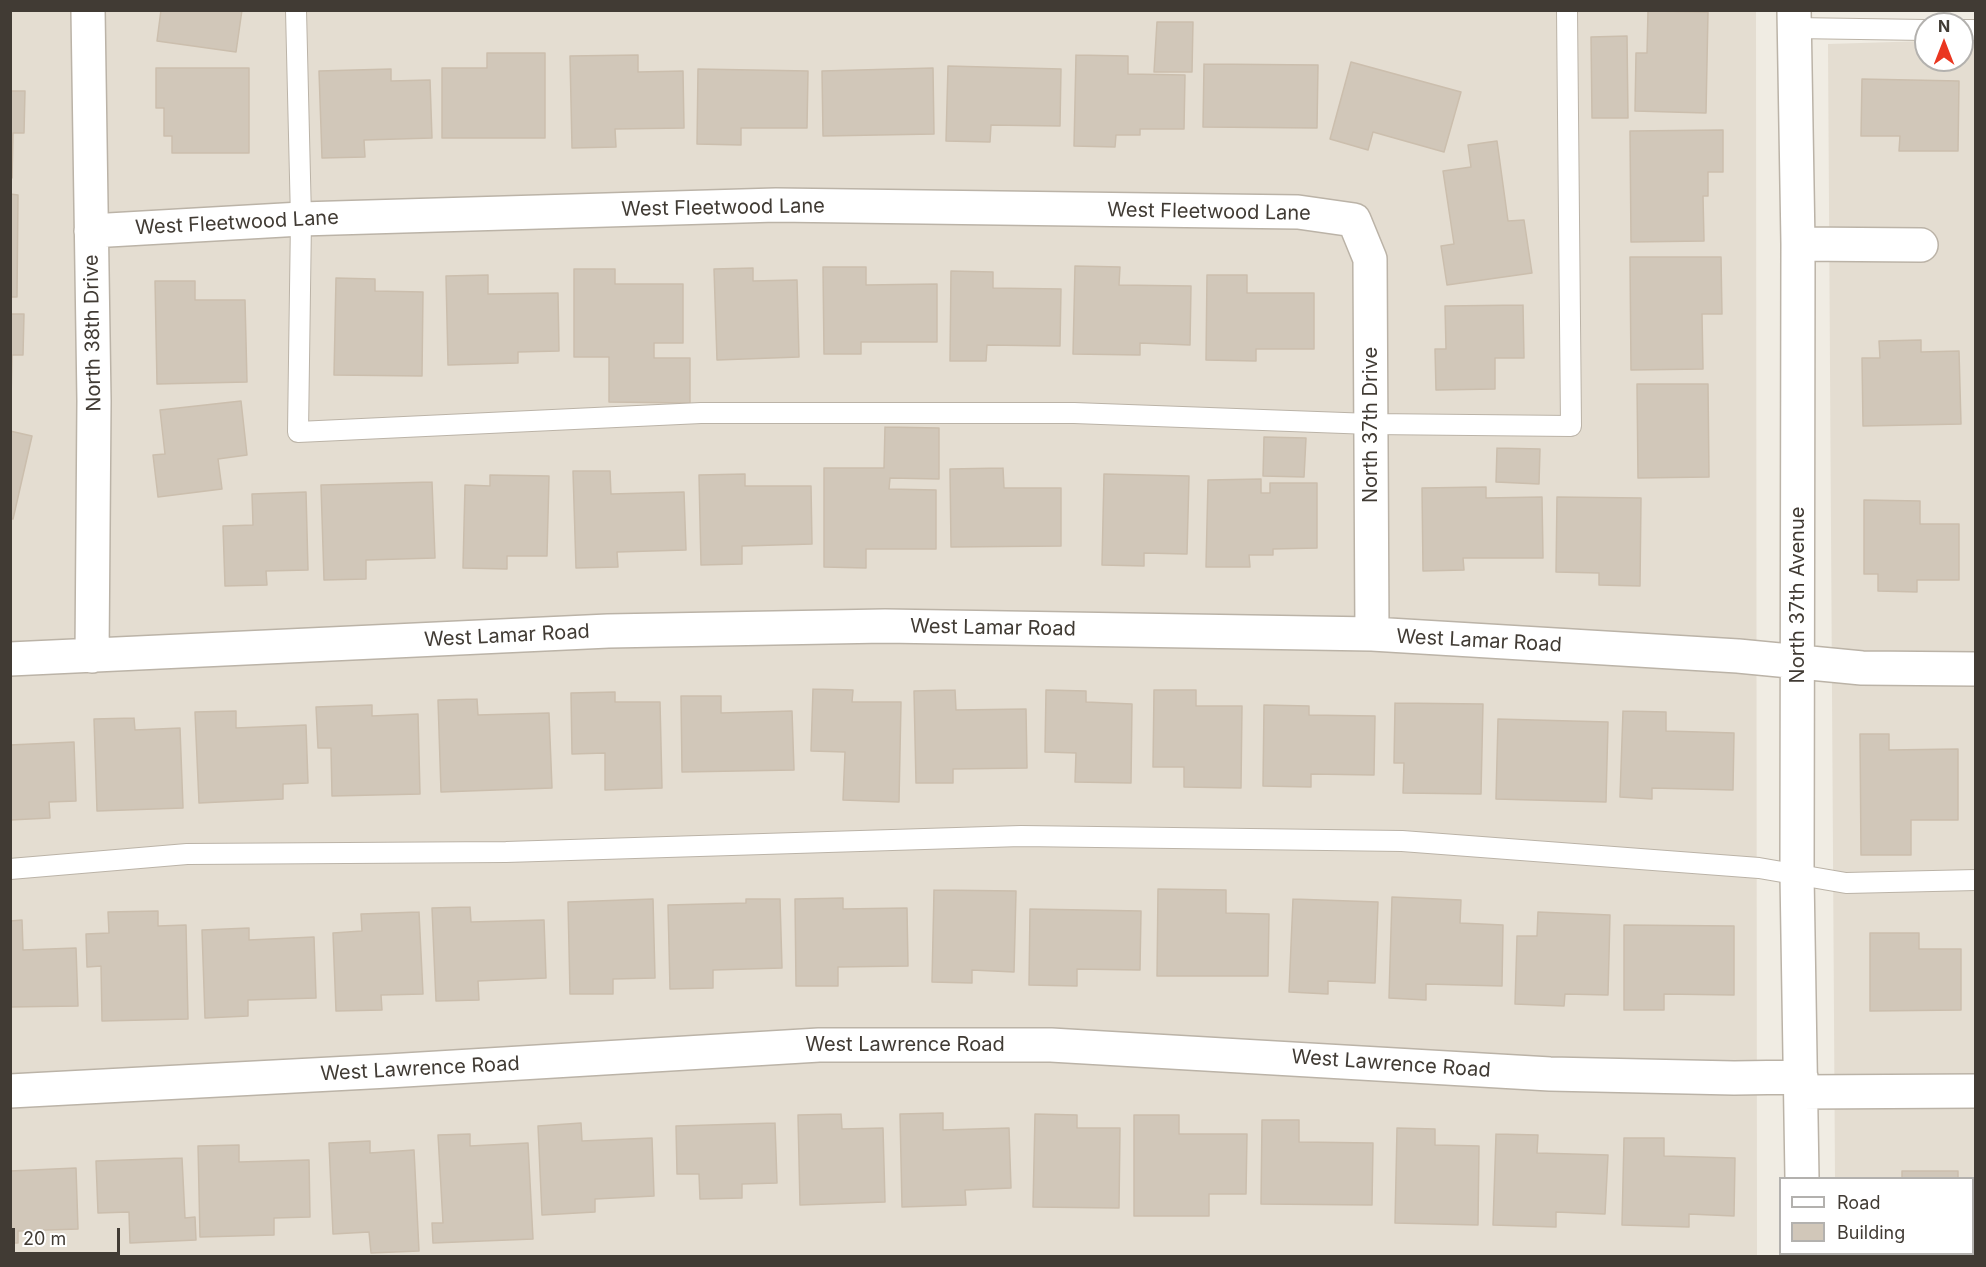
<!DOCTYPE html>
<style>
body{margin:0}
#map{position:relative;width:1986px;height:1267px;overflow:hidden;background:#f0ece3;font-family:Inter,sans-serif}
canvas{display:block}
.frame{position:absolute;inset:0;border:12px solid #413b34;pointer-events:none}
.legend{position:absolute;left:1779px;top:1177px;width:195px;height:78px;box-sizing:border-box;background:#fff;border:2px solid #b3b1ae;margin:0;padding:8px 10px;list-style:none;font-size:18px;color:#413b34}
.legend li{display:flex;align-items:center;gap:12px;height:30px}
.legend b{width:30px;border:2px solid #b3b1ae}
.north{position:absolute;left:1914px;top:12px;width:60px;height:60px;box-sizing:border-box;background:#fff;border:2px solid #b3b1ae;border-radius:50%;rotate:0deg;font-size:16px;font-weight:700;line-height:24px;text-align:center;color:#413b34}
.north::after{content:'';display:block;margin:auto;width:21px;height:27px;background:#ea3620;clip-path:polygon(50% 0,100% 100%,50% 72%,0 100%)}
.scale{position:absolute;left:12px;top:1228px;width:108px;height:27px;box-sizing:border-box;border:3px solid #413b34;border-top:0;padding-left:8px;font-size:18px;line-height:21px;white-space:nowrap;color:#413b34;-webkit-text-stroke:4px #fff;paint-order:stroke}
</style>
<div id="map">
<canvas width="1986" height="1267"></canvas>
<div class="frame"></div>
<ul class="legend">
<li><b style="height:8px;background:#fff"></b>Road</li>
<li><b style="height:16px;background:#d1c7b9"></b>Building</li>
</ul>
<div class="north">N</div>
<div class="scale">20 m</div>
</div>
<script>
const context = document.querySelector('canvas').getContext('2d');
context.lineJoin = 'round';
function paint(path, color) { context.fillStyle = color; context.fill(path, 'evenodd'); }
const toPath = rows => new Path2D(rows.map(r => 'M' + r).join(''));
function strokePath(path, color, width, dash) { context.strokeStyle = color; context.lineWidth = width; context.lineCap = dash ? 'butt' : 'round'; context.setLineDash(dash || []); context.stroke(path); }
function write(font, color, halo, rows, align = 'center') {
  context.font = font + ' Inter,sans-serif'; context.lineWidth = 4.5; context.setLineDash([]); context.textBaseline = 'middle'; context.strokeStyle = halo; context.fillStyle = color; for (const [text, x, y, turn = 0] of rows) {
    context.save(); context.translate(x, y); context.rotate((+turn || 0) * Math.PI / 180); context.textAlign = isNaN(turn) ? turn : align; if (halo) context.strokeText(text, 0, 0); context.fillText(text, 0, 0); context.restore();
  }
}
paint(toPath([
 [10,11,1756,11,1757,1256,11,1256],
 [1962,40,1975,40,1975,1256,1835,1256,1835,1254,1972,1254,1972,1178,1835,1178,1828,44,1926,41,1926,60,1962,60]
]), '#e4ddd1');
const building = toPath([
 [161,10,242,10,236,52,157,41,161,10],
 [1648,11,1708,12,1706,113,1635,111,1636,53,1647,53,1648,11],
 [1157,22,1193,22,1192,72,1154,72,1157,22],
 [1627,36,1628,118,1592,118,1591,37,1627,36],
 [487,53,545,53,545,138,442,138,442,68,487,68,487,53],
 [638,55,638,72,683,71,684,128,615,129,616,147,572,148,570,56,638,55],
 [1076,55,1128,56,1128,74,1185,75,1184,129,1140,129,1140,135,1116,135,1115,147,1074,146,1076,55],
 [1351,62,1461,92,1444,152,1373,132,1368,150,1330,139,1351,62],
 [1204,64,1318,65,1317,128,1203,127,1204,64],
 [948,66,1061,69,1060,126,991,125,990,142,946,141,948,66],
 [156,68,249,68,249,153,172,153,172,136,164,136,164,108,156,108,156,68],
 [933,68,934,134,823,136,822,71,933,68],
 [391,69,391,81,430,80,432,138,364,140,365,157,322,158,319,71,391,69],
 [698,69,808,71,807,128,741,128,741,145,697,144,698,69],
 [1862,79,1959,81,1958,151,1899,151,1900,136,1861,136,1862,79],
 [10,91,25,91,24,133,13,133,12,178,10,178,10,91],
 [1723,130,1723,172,1708,172,1708,196,1703,196,1704,241,1631,242,1630,131,1723,130],
 [1497,141,1508,221,1524,220,1532,273,1447,285,1441,246,1454,244,1443,171,1471,167,1468,145,1497,141],
 [10,194,18,195,17,297,10,297,10,194],
 [1630,257,1721,257,1722,314,1702,314,1703,369,1631,370,1630,257],
 [1075,266,1120,267,1119,285,1191,286,1190,345,1140,343,1140,355,1073,354,1075,266],
 [823,267,866,267,866,285,937,284,937,342,861,342,861,354,824,354,823,267],
 [753,268,753,281,797,280,799,357,717,360,714,269,753,268],
 [574,269,615,269,615,284,683,284,683,343,654,343,654,358,690,358,690,403,609,402,609,357,574,357,574,269],
 [951,271,993,272,993,288,1061,289,1060,346,987,345,986,361,950,361,951,271],
 [488,275,488,294,558,293,559,351,518,352,518,363,448,365,446,276,488,275],
 [1207,275,1247,275,1247,293,1314,293,1314,349,1256,349,1256,361,1206,360,1207,275],
 [336,278,375,279,375,291,423,292,422,376,334,375,336,278],
 [155,281,195,281,195,300,245,300,247,382,157,384,155,281],
 [1523,305,1524,358,1495,358,1495,389,1436,390,1435,349,1446,349,1445,306,1523,305],
 [10,314,24,314,23,355,12,355,11,400,10,314],
 [1921,340,1921,352,1959,351,1961,424,1863,426,1862,358,1880,358,1879,341,1921,340],
 [1637,384,1708,384,1709,477,1638,478,1637,384],
 [241,401,247,455,218,459,222,489,158,497,153,455,165,454,160,410,241,401],
 [885,427,939,428,939,479,890,478,889,489,936,490,936,549,866,549,866,568,824,567,824,468,884,468,885,427],
 [10,431,32,436,13,519,10,519,10,431],
 [1264,437,1306,438,1304,477,1263,476,1264,437],
 [1497,448,1540,449,1539,484,1496,482,1497,448],
 [1003,468,1004,488,1061,488,1061,546,951,547,950,469,1003,468],
 [573,471,610,471,611,494,684,492,686,550,617,552,618,567,576,568,573,471],
 [745,474,745,486,811,486,812,544,742,546,742,564,701,565,699,475,745,474],
 [1104,474,1189,476,1187,554,1144,553,1144,566,1102,565,1104,474],
 [490,475,549,476,547,556,507,556,507,569,463,568,465,485,490,486,490,475],
 [1261,479,1261,493,1270,493,1270,483,1317,483,1317,548,1273,549,1273,555,1249,555,1250,567,1206,567,1208,480,1261,479],
 [432,482,435,558,366,560,366,579,324,580,321,485,432,482],
 [1486,487,1486,498,1542,497,1543,558,1463,558,1464,570,1423,571,1422,488,1486,487],
 [306,492,308,570,266,571,267,585,225,586,223,526,253,525,252,494,306,492],
 [1557,497,1641,498,1640,586,1599,585,1599,573,1556,572,1557,497],
 [1864,500,1920,501,1920,524,1959,524,1959,580,1917,580,1917,592,1878,591,1878,574,1864,574,1864,500],
 [813,689,853,690,852,702,901,702,899,802,843,800,845,752,811,751,813,689],
 [955,690,956,710,1026,709,1027,768,953,769,953,783,916,783,914,691,955,690],
 [1046,690,1086,691,1086,702,1132,704,1131,783,1075,782,1076,753,1045,752,1046,690],
 [1154,690,1196,690,1196,706,1242,706,1241,788,1184,787,1184,767,1153,767,1154,690],
 [615,692,615,702,660,702,662,788,605,790,605,753,572,754,571,693,615,692],
 [681,696,721,696,721,713,792,711,794,770,682,772,681,696],
 [477,699,478,715,549,713,552,788,441,792,438,700,477,699],
 [1395,703,1483,704,1481,794,1403,793,1404,763,1394,763,1395,703],
 [372,705,372,716,418,714,420,794,332,796,331,748,318,748,316,707,372,705],
 [1264,705,1309,706,1309,715,1375,716,1374,775,1311,774,1311,787,1263,786,1264,705],
 [236,711,236,728,306,725,308,783,283,784,283,799,199,803,195,712,236,711],
 [1623,711,1666,712,1666,731,1734,733,1733,790,1652,788,1652,799,1620,797,1623,711],
 [134,718,135,730,180,728,183,808,97,811,94,719,134,718],
 [1498,719,1608,722,1606,802,1496,799,1498,719],
 [1860,734,1889,734,1889,750,1958,749,1958,820,1911,820,1911,855,1861,855,1860,734],
 [74,742,76,801,49,802,50,818,10,820,10,745,74,742],
 [1158,889,1226,890,1226,913,1269,914,1268,976,1157,976,1158,889],
 [934,890,1016,891,1014,972,972,970,972,983,932,982,934,890],
 [1392,897,1461,900,1460,923,1503,925,1502,986,1426,984,1426,1000,1389,998,1392,897],
 [843,898,843,909,907,908,908,966,838,967,838,986,796,986,795,899,843,898],
 [653,899,655,978,613,979,613,994,570,994,568,902,653,899],
 [746,899,780,899,782,968,713,970,713,988,670,989,668,905,746,903,746,899],
 [1293,899,1378,902,1375,983,1328,981,1328,994,1289,992,1293,899],
 [470,907,471,922,544,920,546,978,478,981,479,1000,436,1001,432,908,470,907],
 [1030,909,1141,911,1140,970,1077,969,1077,986,1029,985,1030,909],
 [158,911,158,926,186,925,188,1019,102,1021,101,966,87,967,86,934,109,933,108,912,158,911],
 [419,912,423,994,381,995,382,1010,336,1011,333,933,362,931,361,914,419,912],
 [1538,912,1610,915,1608,995,1565,994,1564,1006,1515,1004,1517,936,1537,936,1538,912],
 [22,920,23,950,76,948,78,1006,10,1007,10,921,22,920],
 [1624,925,1734,926,1734,995,1664,994,1664,1010,1624,1010,1624,925],
 [249,928,249,940,314,937,316,998,248,1000,248,1016,205,1018,202,930,249,928],
 [1870,933,1919,933,1919,949,1961,949,1961,1010,1870,1011,1870,933],
 [943,1113,943,1130,1009,1128,1011,1188,965,1190,966,1205,902,1207,900,1114,943,1113],
 [841,1114,842,1129,883,1128,885,1202,800,1205,798,1115,841,1114],
 [1035,1114,1077,1115,1077,1128,1120,1128,1119,1208,1033,1207,1035,1114],
 [1134,1115,1179,1115,1179,1134,1247,1134,1246,1194,1209,1194,1209,1216,1134,1216,1134,1115],
 [1262,1120,1299,1120,1299,1142,1373,1143,1372,1205,1261,1204,1262,1120],
 [581,1123,582,1141,652,1138,654,1196,595,1199,595,1212,542,1215,538,1126,581,1123],
 [775,1123,777,1183,742,1184,742,1198,700,1199,699,1174,677,1174,676,1126,775,1123],
 [1397,1128,1435,1129,1435,1145,1479,1146,1478,1225,1395,1223,1397,1128],
 [470,1134,470,1146,528,1143,533,1239,433,1243,432,1223,443,1223,438,1135,470,1134],
 [1496,1134,1538,1135,1537,1153,1608,1155,1605,1214,1556,1212,1556,1227,1493,1225,1496,1134],
 [1624,1138,1664,1138,1664,1156,1735,1158,1734,1216,1689,1214,1689,1227,1622,1225,1624,1138],
 [370,1141,370,1153,414,1150,419,1251,371,1253,369,1232,333,1234,329,1143,370,1141],
 [239,1145,239,1162,309,1160,310,1217,274,1218,274,1235,200,1237,198,1146,239,1145],
 [182,1158,185,1218,195,1217,196,1240,130,1243,129,1212,98,1213,96,1161,182,1158],
 [76,1168,78,1229,18,1231,18,1243,10,1243,10,1171,76,1168],
 [1902,1171,1958,1171,1958,1178,1902,1178,1902,1171]
]);
paint(building, '#d1c7b9');
strokePath(building, '#cbbead', 1.5);
const service = toPath([
 [296,10,301,219,298,432,701,413,1074,413,1371,424,1571,426,1567,10],
 [1794,28,1926,30],
 [1962,30,1976,30],
 [10,869,187,854,506,852,1021,836,1402,841,1759,868,1846,883,1976,880]
]);
const minor = toPath([
 [88,10,94,401,92,656],
 [1794,10,1798,244,1797,875,1802,1178],
 [91,231,301,219,776,205,1298,212,1354,220,1370,259,1372,634],
 [1798,244,1921,245],
 [10,659,608,631,885,626,1372,634,1738,656,1862,668,1976,669],
 [10,1091,388,1071,819,1045,1051,1045,1550,1074,1734,1078,1801,1077],
 [1801,1092,1976,1091],
 [1803,1254,1803,1256]
]);
strokePath(service, '#bbb3a7', 22);
strokePath(minor, '#bbb3a7', 36);
strokePath(service, '#fff', 20);
strokePath(minor, '#fff', 33);
write('20px', '#413b34', '#fff', [
 ["West Fleetwood Lane",723,208,-1],
 ["West Fleetwood Lane",1209,212,1],
 ["West Fleetwood Lane",237,223,-3],
 ["North 38th Drive",93,333,-91],
 ["North 37th Drive",1371,425,-90],
 ["North 37th Avenue",1798,595,-90],
 ["West Lamar Road",993,628,1],
 ["West Lamar Road",507,636,-3],
 ["West Lamar Road",1479,641,3],
 ["West Lawrence Road",905,1045],
 ["West Lawrence Road",1391,1064,4],
 ["West Lawrence Road",420,1069,-3]
]);
</script>
